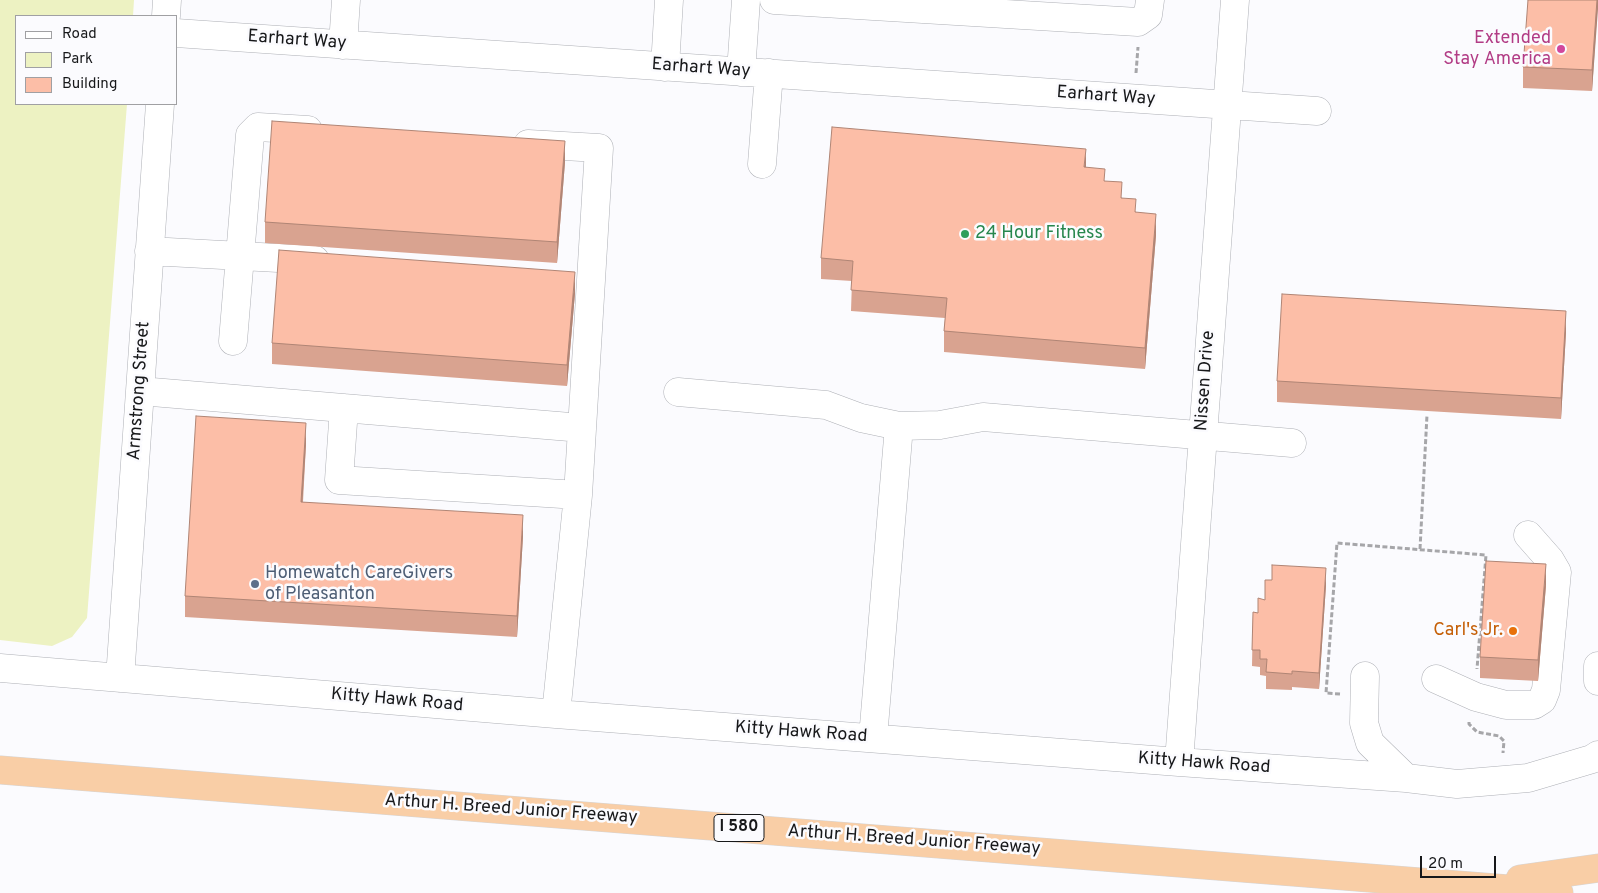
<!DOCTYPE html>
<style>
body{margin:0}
#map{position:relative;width:1598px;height:893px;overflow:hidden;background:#fbfbfe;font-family:Overpass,sans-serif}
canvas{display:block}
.legend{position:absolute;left:15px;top:15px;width:162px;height:90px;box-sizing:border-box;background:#fbfbfe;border:1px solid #a0a0a3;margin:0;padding:6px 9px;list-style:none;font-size:15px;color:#17181a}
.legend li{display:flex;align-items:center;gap:10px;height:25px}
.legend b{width:25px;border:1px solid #a0a0a3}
.scale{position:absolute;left:1420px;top:856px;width:76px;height:22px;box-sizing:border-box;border:2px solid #17181a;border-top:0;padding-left:6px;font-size:15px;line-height:18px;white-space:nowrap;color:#17181a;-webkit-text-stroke:4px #fbfbfe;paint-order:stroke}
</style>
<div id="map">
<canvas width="1598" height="893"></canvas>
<ul class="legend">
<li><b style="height:6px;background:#fff"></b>Road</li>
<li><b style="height:14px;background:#edf2c2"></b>Park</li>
<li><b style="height:14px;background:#fcbea7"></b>Building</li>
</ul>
<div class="scale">20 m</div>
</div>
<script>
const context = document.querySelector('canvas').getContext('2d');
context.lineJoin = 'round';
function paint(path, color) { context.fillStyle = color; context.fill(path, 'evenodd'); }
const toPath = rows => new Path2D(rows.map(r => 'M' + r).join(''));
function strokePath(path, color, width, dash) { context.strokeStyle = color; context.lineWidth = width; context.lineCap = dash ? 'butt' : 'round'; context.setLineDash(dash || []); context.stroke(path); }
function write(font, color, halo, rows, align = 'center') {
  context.font = font + ' Overpass,sans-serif'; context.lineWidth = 5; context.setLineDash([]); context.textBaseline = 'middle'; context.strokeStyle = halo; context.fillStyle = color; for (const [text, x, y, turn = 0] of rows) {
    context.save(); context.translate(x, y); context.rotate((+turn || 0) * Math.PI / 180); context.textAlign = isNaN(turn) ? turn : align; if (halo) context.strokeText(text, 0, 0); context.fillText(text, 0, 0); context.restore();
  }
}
paint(toPath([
 [0,0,134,0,133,16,16,16,16,104,127,104,87,618,72,637,52,646,0,640]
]), '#edf2c2');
const minor = toPath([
 [774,0,1138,22,1148,15,1150,0],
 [166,16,167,0],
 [176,33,1317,111],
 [343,45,346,0],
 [665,67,669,0],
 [741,72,746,0],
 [528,144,599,148,578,495,556,714],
 [762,164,769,73],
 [149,251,315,260],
 [233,341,250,135,258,127,308,130],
 [140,391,582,428],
 [678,392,826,405,861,418,899,426,940,425,983,417,1292,443],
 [344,408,339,480,578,495],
 [1598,666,1598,681],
 [0,668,556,714,1179,762,1406,778,1457,784,1528,778,1592,759,1598,755],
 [1365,676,1364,723,1370,743,1406,778],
 [120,678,160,104],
 [1436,679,1476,697,1506,705,1534,705,1542,700,1546,690,1557,572,1550,560,1528,535],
 [873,738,899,426],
 [1179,762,1235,0]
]);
const highway = toPath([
 [0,770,1559,893],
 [1520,879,1598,868]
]);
strokePath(minor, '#aeb0b6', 29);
strokePath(highway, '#d5d5d6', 29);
strokePath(toPath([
 [1136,73,1138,47],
 [1420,549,1427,415],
 [1340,694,1326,693,1337,543,1486,555,1477,669],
 [1469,722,1469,724,1477,732,1499,736,1504,741,1503,753]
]), '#a6a6a9', 3, [5, 2.5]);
strokePath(minor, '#fff', 28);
strokePath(highway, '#f9cea6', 28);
paint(toPath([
 [1598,0,1592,91,1523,88,1523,67],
 [565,162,557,263,265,243,265,222],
 [1086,167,1105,181,1136,212,1156,235,1145,369,944,352,944,331,945,318,851,311,852,281,821,279,821,258],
 [575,293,567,386,272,364,272,343],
 [1566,332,1561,419,1277,402,1277,381],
 [306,444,303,502,523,536,517,637,185,617,185,596],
 [1326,585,1319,689,1292,687,1292,690,1266,689,1266,676,1260,675,1260,667,1252,666,1253,612,1258,613,1265,600],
 [1546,585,1538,681,1480,678,1480,657]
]), '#d9a390');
paint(toPath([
 [1597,0,1598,0,1598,9,1592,91,1592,70],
 [565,141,565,162,557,263,557,242],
 [1086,149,1086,170,1084,167],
 [1156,214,1156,235,1145,369,1145,348],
 [575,272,575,293,567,386,567,365],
 [1566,311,1566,332,1561,419,1561,398],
 [306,423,306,444,301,523,301,502],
 [523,515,523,536,517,637,517,616],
 [1546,564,1546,585,1538,681,1538,660],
 [1326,568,1326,585,1319,689,1319,673]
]), '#b08575');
const building = toPath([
 [1528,0,1597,0,1592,70,1523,67,1528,0],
 [272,121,565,141,557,242,265,222,272,121],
 [832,127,1086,149,1084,167,1105,169,1104,181,1122,182,1121,198,1136,199,1135,212,1156,214,1145,348,944,331,947,298,851,290,853,261,821,258,832,127],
 [279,250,575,272,567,365,272,343,279,250],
 [1282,294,1566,311,1561,398,1277,381,1282,294],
 [196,416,306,423,301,502,523,515,517,616,185,596,196,416],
 [1486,561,1546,564,1538,660,1480,657,1486,561],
 [1272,565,1326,568,1319,673,1292,671,1292,674,1266,672,1267,659,1260,659,1260,650,1252,650,1253,612,1258,613,1258,598,1265,600,1265,580,1272,580,1272,565]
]);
paint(building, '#fcbea7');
strokePath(building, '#b08575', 1);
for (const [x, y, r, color] of [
 [1561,49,5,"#d1479c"],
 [965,234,5,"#2e9e5b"],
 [255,584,5,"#5c6f8a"],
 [1513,631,5,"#e8710a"]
]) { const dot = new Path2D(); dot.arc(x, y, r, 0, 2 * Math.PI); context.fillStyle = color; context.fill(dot); strokePath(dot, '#fbfbfe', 2); }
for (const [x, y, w] of [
 [739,828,50]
]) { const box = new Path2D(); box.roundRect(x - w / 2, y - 13.5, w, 27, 4); context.fillStyle = '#fbfbfe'; context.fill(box); strokePath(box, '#17181a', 1); }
write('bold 16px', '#17181a', null, [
 ["I 580",739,828]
]);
write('18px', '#b23c85', '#fbfbfe', [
 ["Extended",1551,39],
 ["Stay America",1551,60]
], 'right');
write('18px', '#17181a', '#fbfbfe', [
 ["Earhart Way",297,41,4],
 ["Earhart Way",701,69,4],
 ["Earhart Way",1106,97,4],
 ["Nissen Drive",1206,381,-86],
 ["Armstrong Street",140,391,-86],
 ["Kitty Hawk Road",397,701,5],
 ["Kitty Hawk Road",801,733,4],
 ["Kitty Hawk Road",1204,764,4],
 ["Arthur H. Breed Junior Freeway",511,810,4],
 ["Arthur H. Breed Junior Freeway",914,841,4]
]);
write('18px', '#27864d', '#fbfbfe', [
 ["24 Hour Fitness",975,234]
], 'left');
write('18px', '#4e5e75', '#fbfbfe', [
 ["Homewatch CareGivers",265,574],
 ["of Pleasanton",265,595]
], 'left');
write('18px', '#c56008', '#fbfbfe', [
 ["Carl's Jr.",1503,631]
], 'right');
</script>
